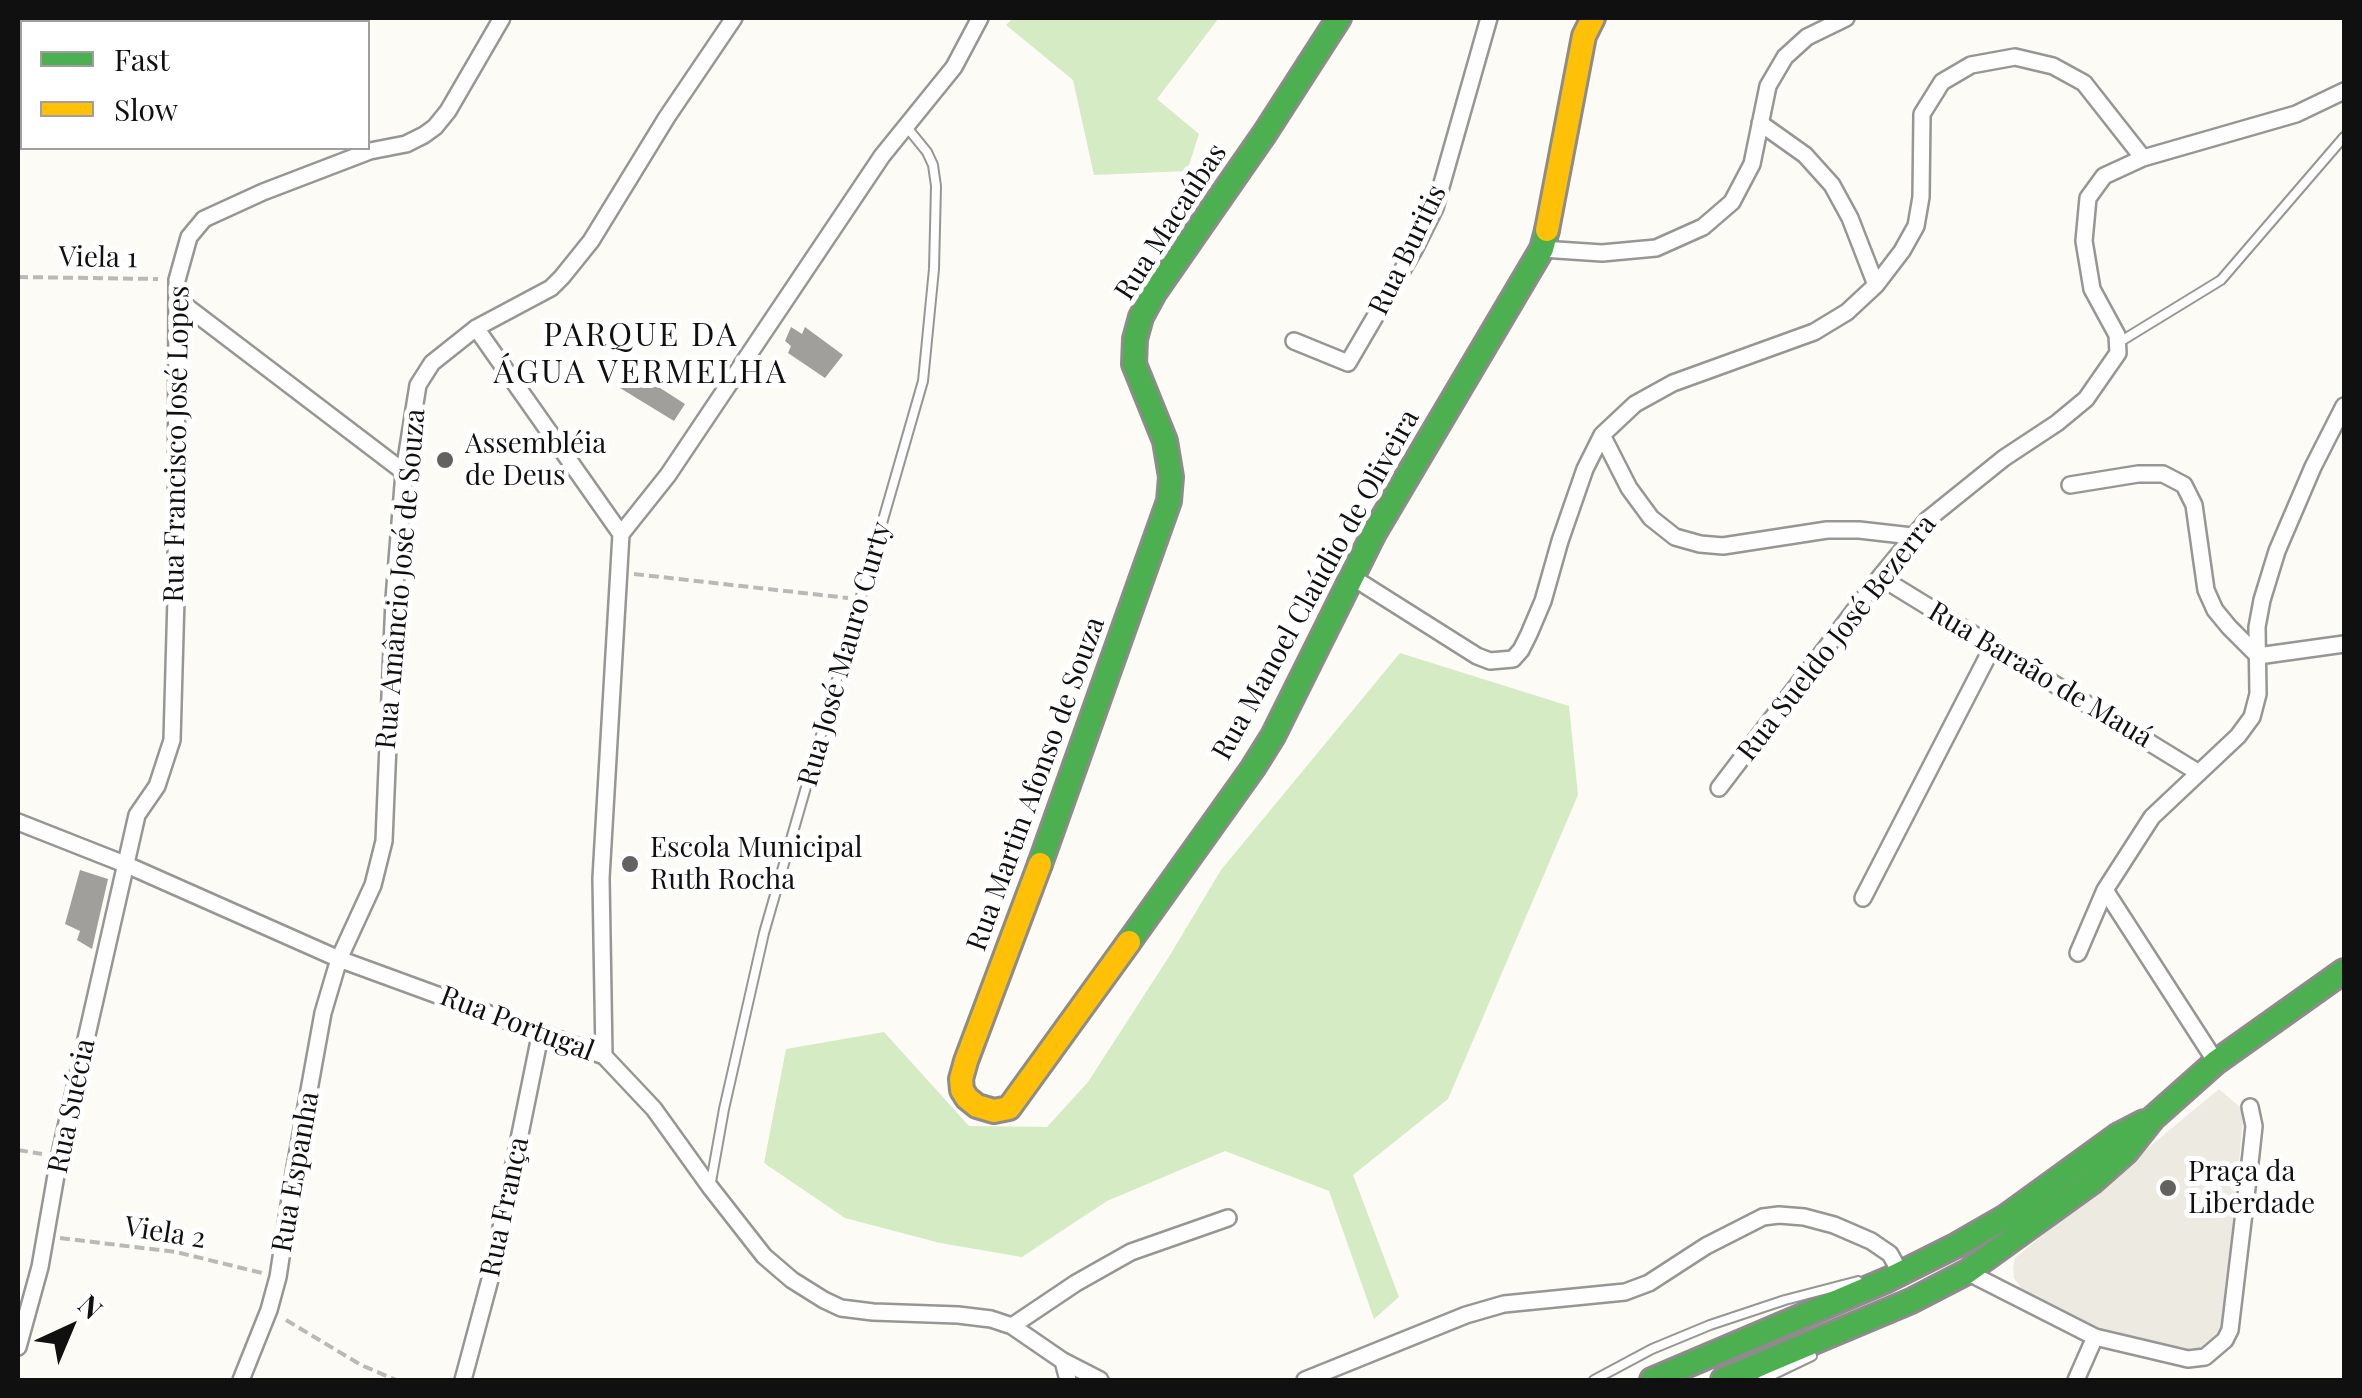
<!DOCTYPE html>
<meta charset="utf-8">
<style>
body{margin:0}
#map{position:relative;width:2362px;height:1398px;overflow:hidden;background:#fcfbf6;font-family:"Playfair Display",serif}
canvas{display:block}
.frame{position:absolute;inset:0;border:20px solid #101010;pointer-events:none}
.legend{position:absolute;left:20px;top:20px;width:350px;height:130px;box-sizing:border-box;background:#fff;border:2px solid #9f9f9f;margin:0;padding:12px 18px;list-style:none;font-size:30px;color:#101010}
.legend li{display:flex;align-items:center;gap:20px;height:50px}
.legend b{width:50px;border:2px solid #9f9f9f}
.north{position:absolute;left:20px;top:1278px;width:100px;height:100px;-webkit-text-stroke:8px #fff;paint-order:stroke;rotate:44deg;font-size:28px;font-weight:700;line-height:40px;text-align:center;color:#101010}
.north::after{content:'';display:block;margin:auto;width:35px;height:45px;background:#101010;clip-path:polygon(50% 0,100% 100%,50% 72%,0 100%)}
</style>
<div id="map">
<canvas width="2362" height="1398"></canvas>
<div class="frame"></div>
<ul class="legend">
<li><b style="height:12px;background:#4caf50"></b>Fast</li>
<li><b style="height:12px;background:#ffc107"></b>Slow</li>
</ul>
<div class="north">N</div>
</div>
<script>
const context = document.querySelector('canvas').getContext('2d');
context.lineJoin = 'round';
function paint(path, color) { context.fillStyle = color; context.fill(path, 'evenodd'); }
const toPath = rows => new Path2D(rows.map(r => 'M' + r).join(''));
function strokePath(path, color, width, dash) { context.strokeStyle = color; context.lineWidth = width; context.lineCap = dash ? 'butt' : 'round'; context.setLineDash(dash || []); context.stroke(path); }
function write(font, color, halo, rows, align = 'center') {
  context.font = font + ' "Playfair Display",serif'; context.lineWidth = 10; context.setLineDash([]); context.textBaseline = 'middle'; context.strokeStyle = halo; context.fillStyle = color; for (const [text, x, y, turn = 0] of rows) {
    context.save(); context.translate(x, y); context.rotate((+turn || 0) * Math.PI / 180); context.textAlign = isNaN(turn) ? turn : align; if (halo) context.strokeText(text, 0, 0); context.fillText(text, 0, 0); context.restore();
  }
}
paint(toPath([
 [1013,18,1219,18,1157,99,1199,134,1187,171,1094,175,1073,80,1006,25],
 [1400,653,1569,706,1578,795,1448,1099,1353,1175,1399,1297,1374,1319,1329,1191,1225,1151,1107,1201,1022,1257,940,1243,845,1218,764,1163,786,1049,884,1032,969,1126,1047,1127,1088,1082,1170,955,1221,870]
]), '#d5ebc3');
paint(toPath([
 [2219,1089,2241,1108,2243,1119,2224,1328,2220,1339,2200,1348,2182,1349,2106,1331,2061,1314,2024,1292,2014,1278,2013,1268,2015,1258]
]), '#edeae1');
paint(toPath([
 [791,327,802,334,805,327,843,355,825,378,788,353,791,346,785,341],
 [632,370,685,404,674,421,620,388],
 [80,870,108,879,92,949,77,940,80,931,65,924]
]), '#a09f9b');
const lane = toPath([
 [2118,343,2221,280,2344,137],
 [711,1182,724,1109,764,933,923,381,934,269,936,186,933,165,927,152,905,125],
 [1594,1380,1652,1349,1710,1325,1785,1300,1858,1281],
 [1762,1380,1812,1356]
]);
const street = toPath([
 [37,22,40,18],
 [214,22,235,18],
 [18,57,22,47],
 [1760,123,1805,155,1832,185,1850,218,1876,285],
 [1542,249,1602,253,1656,248,1703,227,1732,202,1752,164,1768,86,1785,57,1807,37,1846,18],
 [178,300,404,472],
 [476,328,621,534],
 [1294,341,1348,363,1414,250,1435,208,1489,18],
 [1602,435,1629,488,1651,518,1675,537,1700,544,1723,546,1827,530,1859,530,1912,536],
 [2070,485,2138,474,2163,474,2184,485,2194,505,2206,590,2215,610,2229,627,2258,656],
 [1352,577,1477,656,1490,661,1513,659,1521,650,1529,634,1543,601,1560,541,1585,469,1602,435,1635,404,1673,383,1814,332,1847,312,1876,285,1902,251,1916,226,1921,197,1922,114,1942,82,1971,65,2015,57,2053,66,2084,83,2143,158],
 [1880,577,2199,773],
 [2258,656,2344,644],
 [1719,788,1880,577,1927,520,2004,458,2057,423,2086,399,2118,353,2117,335,2092,289,2084,241,2088,198,2104,176,2143,158,2296,114,2344,91],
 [18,822,127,865,339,959,604,1056,654,1109,710,1187,764,1256,792,1280,824,1300,841,1308,873,1312,958,1315,991,1319,1012,1326,1063,1361,1100,1380],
 [2105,890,2216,1062],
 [1863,898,1993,646],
 [2078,953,2105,890,2152,817,2238,736,2252,717,2258,694,2257,627,2262,600,2277,551,2313,467,2344,406],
 [604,1056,601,878,621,534,668,475,882,156,954,67,980,18],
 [1967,1272,2095,1337,2188,1359,2205,1357,2225,1340,2230,1330,2251,1154,2254,1126,2250,1107],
 [1012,1326,1076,1283,1131,1252,1228,1218],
 [18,1347,40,1267,59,1158,137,815,157,786,172,740,176,598,177,280,189,237,204,219,263,192,370,151,406,144,424,135,435,127,448,111,502,18],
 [1063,1361,1068,1380],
 [241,1380,269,1310,278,1277,294,1173,323,1013,339,959,373,885,384,841,394,599,404,472,418,385,432,363,476,328,551,288,562,277,591,241,667,117,734,18],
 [463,1380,492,1272,541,1031],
 [1305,1380,1466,1315,1504,1304,1625,1292,1649,1283,1706,1246,1763,1217,1779,1215,1804,1217,1834,1225,1871,1241,1890,1254,1901,1274],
 [2076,1380,2095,1337]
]);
const fast = toPath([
 [1040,864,1169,501,1171,477,1165,441,1134,364,1135,339,1141,317,1154,293,1265,133,1339,18],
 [1129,942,1253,768,1273,736,1374,533,1542,249,1547,230],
 [1652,1380,1887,1280,1957,1245,2004,1218,2117,1136,2144,1122],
 [1723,1380,1911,1301,1967,1272,2092,1182,2126,1152,2153,1118,2216,1062,2344,971]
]);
const slow = toPath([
 [1547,230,1584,36,1593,18],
 [1040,864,966,1061,961,1079,962,1090,967,1098,977,1106,994,1111,1009,1108,1129,942]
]);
strokePath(lane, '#969694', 12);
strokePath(street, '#969694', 20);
strokePath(fast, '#8d8c8a', 28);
strokePath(slow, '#8d8c8a', 28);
strokePath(toPath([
 [18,277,158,279],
 [634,574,848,598],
 [18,1150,42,1154],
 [60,1238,176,1252,262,1273],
 [286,1320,361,1365,396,1380]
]), '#b9b9b8', 4, [10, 5]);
strokePath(lane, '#fffefe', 8);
strokePath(street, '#fffefe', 15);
strokePath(fast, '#4caf50', 22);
strokePath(slow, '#ffc107', 22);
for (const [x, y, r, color] of [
 [445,460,10,"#636260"],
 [630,864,10,"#636260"],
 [2168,1188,10,"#636260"]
]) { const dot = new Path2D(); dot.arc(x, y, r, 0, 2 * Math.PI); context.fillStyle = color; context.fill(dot); strokePath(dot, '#fff', 4); }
write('28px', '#101010', '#fff', [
 ["Rua Macaúbas",1171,222,-57],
 ["Rua Buritis",1408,250,-64],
 ["Viela 1",98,258,1],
 ["Rua Francisco José Lopes",177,444,-89],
 ["Rua Amâncio José de Souza",401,579,-85],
 ["Rua Manoel Claúdio de Oliveira",1316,585,-61],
 ["Rua Sueldo José Bezerra",1837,638,-52],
 ["Rua José Mauro Curty",845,654,-74],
 ["Rua Baraão de Mauá",2040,675,31],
 ["Rua Martin Afonso de Souza",1036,784,-70],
 ["Rua Portugal",517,1024,21],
 ["Rua Suécia",72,1106,-78],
 ["Rua Espanha",296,1172,-80],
 ["Rua França",505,1207,-78],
 ["Viela 2",165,1233,9]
]);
write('28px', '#101010', '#fff', [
 ["Assembléia",465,444],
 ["de Deus",465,476],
 ["Escola Municipal",650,848],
 ["Ruth Rocha",650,880],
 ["Praça da",2188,1172],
 ["Liberdade",2188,1204]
], 'left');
context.letterSpacing = '2.5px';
write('32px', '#101010', '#fff', [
 ["PARQUE DA",641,336],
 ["ÁGUA VERMELHA",641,373]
]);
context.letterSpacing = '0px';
</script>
